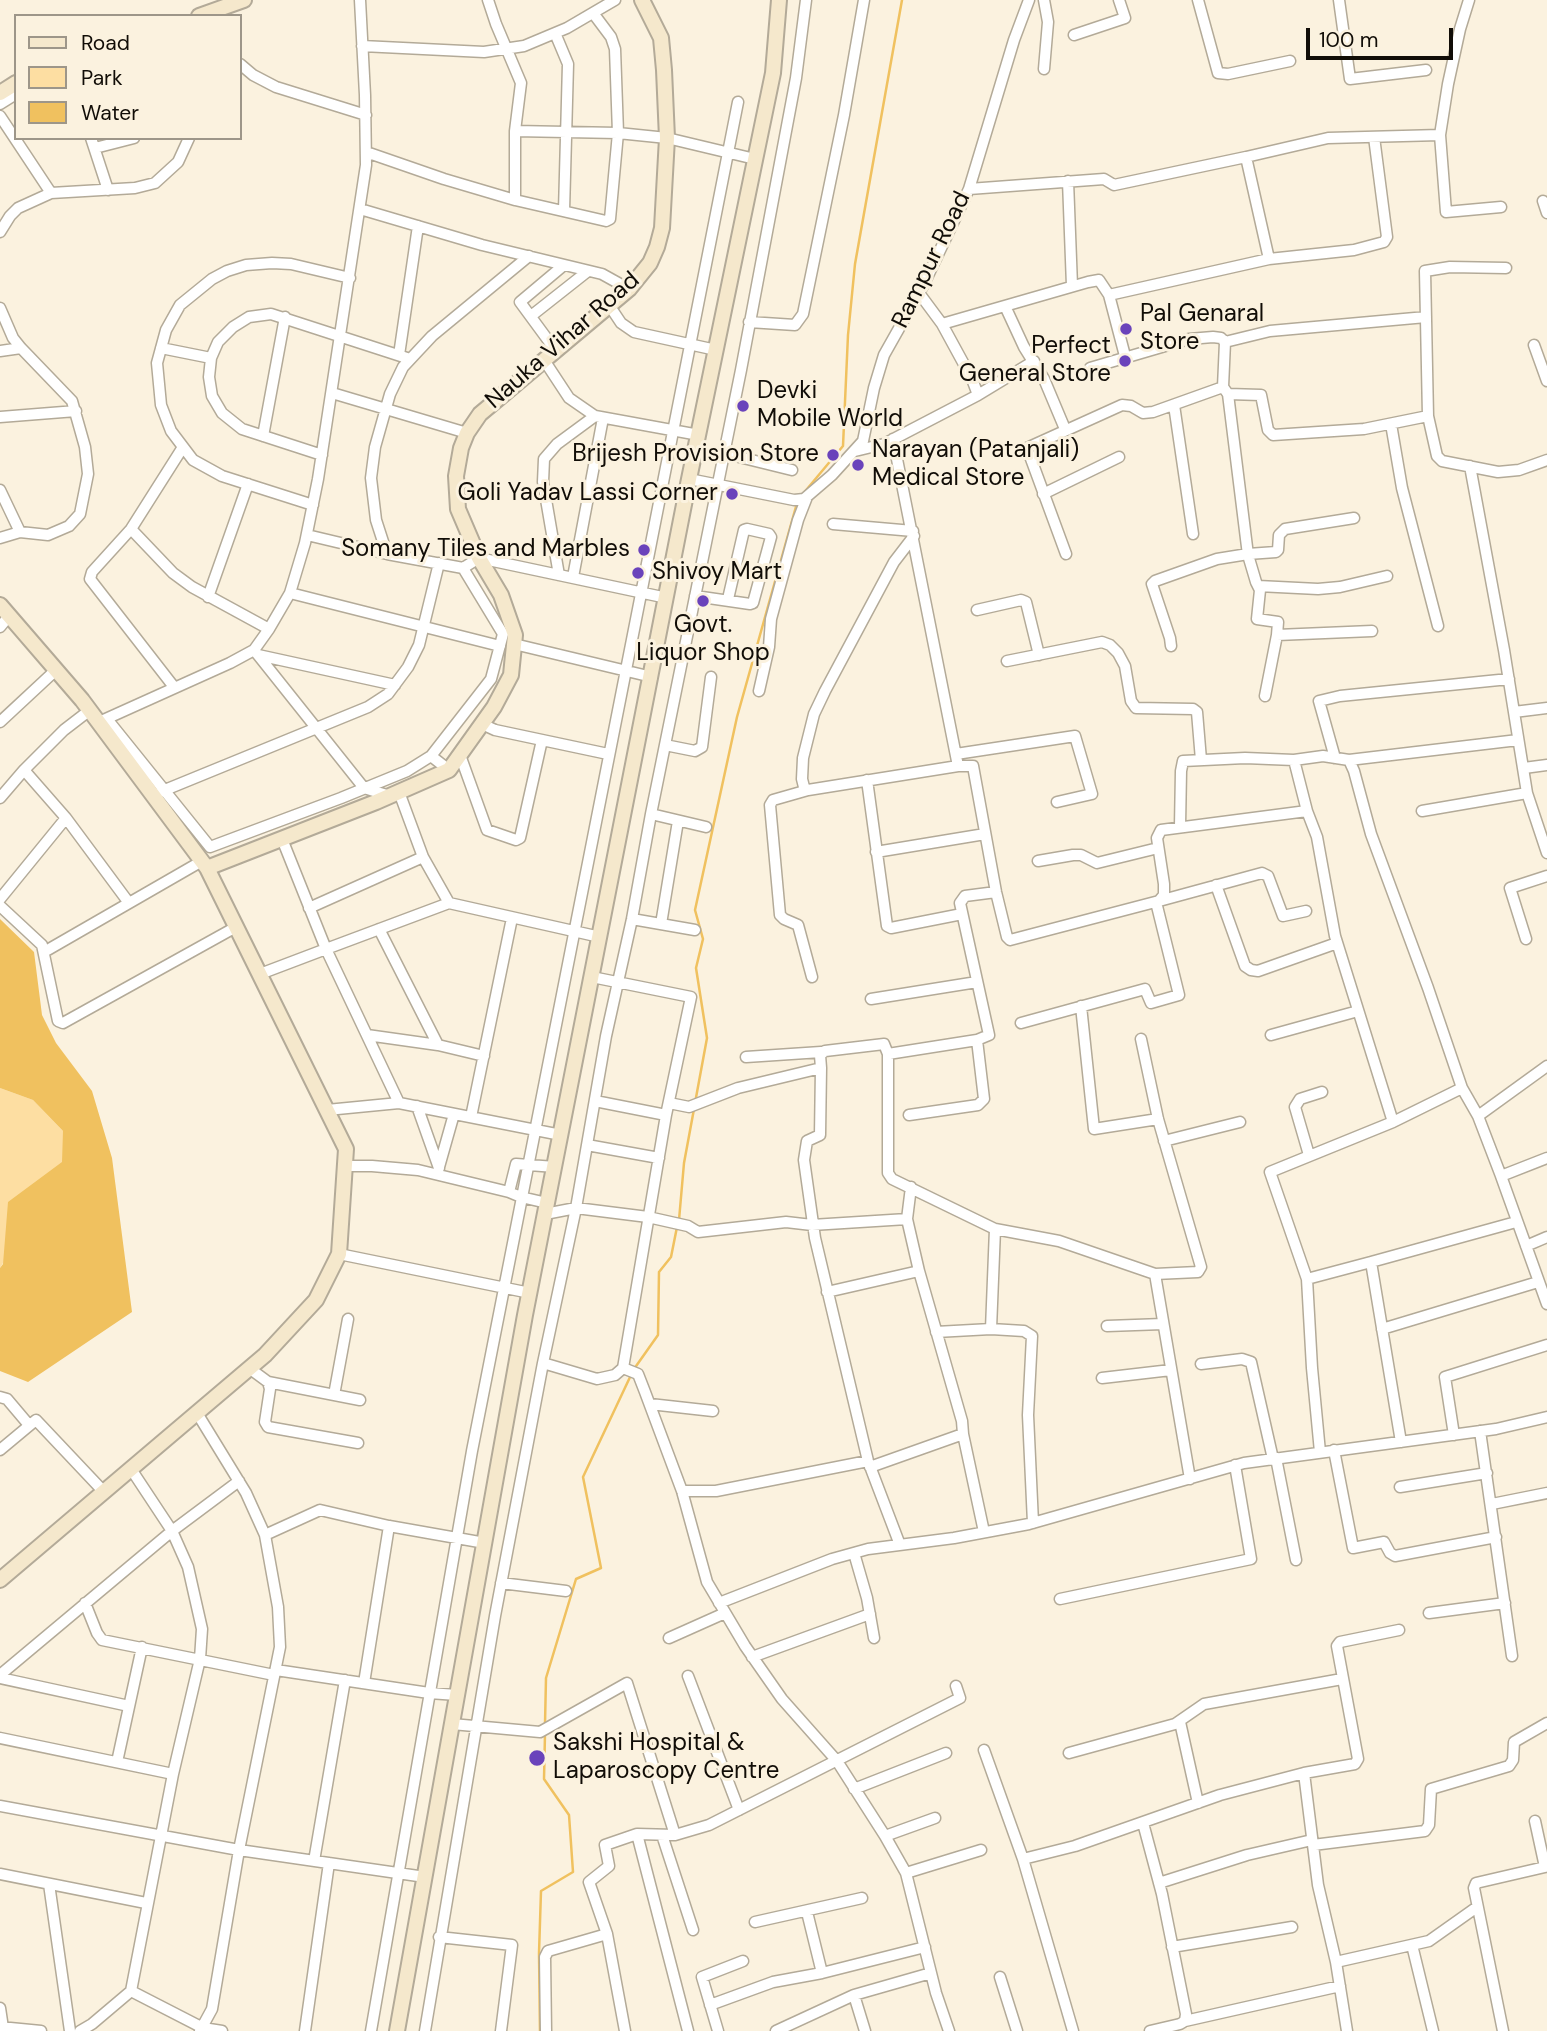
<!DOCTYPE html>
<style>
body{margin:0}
#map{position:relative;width:1547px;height:2031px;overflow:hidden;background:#fbf2df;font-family:"DM Sans",sans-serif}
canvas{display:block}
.legend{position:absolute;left:14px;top:14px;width:228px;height:126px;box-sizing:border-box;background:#fbf2df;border:2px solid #9d9689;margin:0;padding:9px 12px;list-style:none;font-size:21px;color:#110d07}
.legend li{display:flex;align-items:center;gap:14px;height:35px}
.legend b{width:35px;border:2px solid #9d9689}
.scale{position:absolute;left:1306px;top:28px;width:147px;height:32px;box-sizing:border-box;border:4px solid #110d07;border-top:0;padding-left:9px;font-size:21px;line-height:24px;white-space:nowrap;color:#110d07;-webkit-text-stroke:5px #fbf2df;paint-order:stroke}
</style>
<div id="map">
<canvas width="1547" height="2031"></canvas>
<ul class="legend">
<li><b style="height:9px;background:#f5e8cc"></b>Road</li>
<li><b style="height:19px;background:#fddea2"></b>Park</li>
<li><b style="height:19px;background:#f0c15f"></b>Water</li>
</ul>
<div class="scale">100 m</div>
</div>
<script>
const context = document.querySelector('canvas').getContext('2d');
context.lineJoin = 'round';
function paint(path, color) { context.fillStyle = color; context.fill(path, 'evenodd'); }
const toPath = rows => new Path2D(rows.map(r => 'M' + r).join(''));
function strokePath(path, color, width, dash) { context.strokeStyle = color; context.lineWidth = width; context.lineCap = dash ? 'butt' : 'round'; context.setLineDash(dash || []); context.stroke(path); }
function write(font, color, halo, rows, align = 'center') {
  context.font = font + ' "DM Sans",sans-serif'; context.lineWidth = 6; context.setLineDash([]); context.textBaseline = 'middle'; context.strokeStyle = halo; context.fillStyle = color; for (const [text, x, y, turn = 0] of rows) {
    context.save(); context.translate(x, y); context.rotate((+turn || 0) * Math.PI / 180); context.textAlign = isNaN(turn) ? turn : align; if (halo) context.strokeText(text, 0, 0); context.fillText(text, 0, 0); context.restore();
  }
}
paint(toPath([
 [0,1088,33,1100,63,1131,68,1147,63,1162,0,1268]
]), '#fddea2');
paint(toPath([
 [0,919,34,952,42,1015,56,1043,92,1091,112,1158,132,1312,28,1382,0,1371,0,1268,3,1264,8,1202,62,1162,63,1131,33,1100,0,1088]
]), '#f0c15f');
strokePath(toPath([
 [802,495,843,446,848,335,855,264,902,0],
 [695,1103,707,1038,696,968,703,939,695,910,737,717,797,503],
 [679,1220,684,1163,694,1109],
 [634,1369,658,1335,659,1272,671,1257,677,1227],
 [545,1724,546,1678,576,1579,601,1568,583,1477,631,1375],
 [540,2031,539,1953,541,1891,573,1872,569,1815,544,1779,545,1734]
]), '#f0c15f', 2.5);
const street = toPath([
 [1198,0,1218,73,1228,74,1290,61],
 [1339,0,1350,79,1426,70],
 [555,33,568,64,564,211],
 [1074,35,1125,18,1119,0],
 [362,46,484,52,524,46,567,28,615,0],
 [240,64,253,75,276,87,366,115],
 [1044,69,1048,22,1044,0],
 [0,104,16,94],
 [0,116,51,193],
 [515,131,618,133,667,138,755,159],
 [1440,135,1448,84,1460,29,1469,0],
 [91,138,108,190],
 [95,148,134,138],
 [366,152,444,179,515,200,515,131,521,83,496,24,488,0],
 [1068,181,1072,286],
 [969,189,1104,179,1114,185,1246,157],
 [515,200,606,221,610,219,618,133,615,49,611,37,593,13],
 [1543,201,1547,213],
 [360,209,482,245,602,274,629,289],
 [0,232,10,216,18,208,51,193,135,188,155,183,178,162,189,138],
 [1269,259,1354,250,1384,242,1387,237,1374,137],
 [1506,268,1450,267,1425,271,1428,416,1437,456,1442,461,1498,472,1519,470,1547,460],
 [919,293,942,324,1088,282,1099,280,1109,295,1269,259,1246,157,1328,138,1440,135,1446,212,1501,207],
 [1109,295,1125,356],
 [609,305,621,323,634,332,716,350],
 [1005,306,1024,347,1044,379,1065,429],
 [0,308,13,338,21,348,72,401,85,447,88,474,80,514,69,526,48,535,20,532,0,538],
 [531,316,588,271],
 [749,322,795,325,803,314,844,115,864,0],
 [942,324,972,379,978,395],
 [1225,342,1270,331,1426,317],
 [1534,345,1547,381],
 [161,348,211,358],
 [0,351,21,348],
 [556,351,520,302,564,265],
 [399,355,418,226],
 [544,360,569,398,595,416,699,435],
 [1090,368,1189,339,1213,337,1221,338,1225,342,1223,387,1228,394,1261,395,1268,430,1273,435,1364,429,1428,416],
 [332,393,467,433],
 [1228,394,1248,555,1256,582,1260,590,1257,619,1278,622,1277,635,1372,631],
 [1174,405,1193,534],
 [0,417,76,411],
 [1391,424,1402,488,1438,626],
 [263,436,285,317],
 [893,439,958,766,973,766,996,892,1007,937,1010,940,1159,901,1164,895,1164,884,1157,838,1161,830,1307,811,1317,837,1335,936,1393,1122],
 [855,451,884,444,978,395,1034,361],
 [723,453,792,470],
 [322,455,242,429,222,413,212,396,209,377,211,358,218,342,233,327,249,317,271,314,410,359],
 [1470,466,1504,650,1527,793,1547,853],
 [689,479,794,500,804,499,832,475,863,441,874,388,884,355,924,284,969,189,1014,40,1029,0],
 [0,490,20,532],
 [1043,494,1119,457],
 [313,505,222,476,193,460,171,431,161,405,157,363,166,330,180,305,212,279,227,271,246,265,272,263,291,264,350,278],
 [833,524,913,531],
 [131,529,173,573,192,587,269,629],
 [914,536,894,562,825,691,814,714,803,758,802,779,804,787,808,790,958,766],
 [387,554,376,520,371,478,375,447,390,394,403,367,432,336,529,256],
 [1066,554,1027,448,1122,405,1131,406,1143,413,1153,412,1223,387],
 [463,568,479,558,667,598],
 [559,575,543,482,544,459,557,444,595,416],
 [573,577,603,418],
 [1258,586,1318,589,1340,587,1387,576],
 [290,593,500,646],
 [695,596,750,604,753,603,771,537,769,534,747,529,744,530,728,599],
 [208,597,248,484],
 [977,610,1021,600,1026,602,1039,655],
 [0,627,9,616],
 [514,644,652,677],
 [1171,646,1170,638,1152,584,1155,581,1217,559,1248,554,1276,552,1278,550,1279,535,1285,529,1354,518],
 [254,650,364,788,390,796],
 [258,655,395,685],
 [1007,661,1102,642,1110,645,1118,653,1125,666,1131,701,1136,708,1193,709,1197,712,1201,760],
 [174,687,90,579,92,572,131,529,183,447],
 [759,691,769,647,771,619,798,520,807,497],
 [1265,696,1277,635],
 [1514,712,1547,708],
 [107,719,210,847,341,798,407,771,431,756,491,679,503,634,463,568,387,554,307,535],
 [0,722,57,669],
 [99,722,230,663,254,650,269,629,290,593,305,543,318,479,366,165,365,95,360,0],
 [482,724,495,730,608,754],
 [665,745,695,751,702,747,711,677],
 [956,754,1075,736,1092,794,1057,802],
 [460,755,487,830,516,840,520,838,542,740],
 [431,756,449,770],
 [1335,758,1319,701,1340,696,1509,679],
 [1524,768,1547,765],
 [24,770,66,818,129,903],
 [867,780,887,926,891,928,962,914],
 [808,790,773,800,770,805,780,915,784,919,798,925,812,977],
 [160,792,368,707,388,694,408,667,419,645,439,563],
 [399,792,423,857,449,903],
 [0,798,24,770,64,730,90,710],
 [1307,811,1294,760,1323,756,1349,760,1518,740],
 [1422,811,1527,793],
 [651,814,706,827],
 [1180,826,1181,771,1183,761,1245,758,1294,760],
 [876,852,985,834],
 [1038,861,1073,855,1081,855,1097,863,1158,848],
 [1216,885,1245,966,1251,970,1258,971,1337,943],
 [0,899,66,818],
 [1159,901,1262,873,1268,876,1283,916,1306,911],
 [0,906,42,945,58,1021,63,1023,236,927],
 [309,908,423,857],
 [632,919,695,930],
 [661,924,678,821],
 [379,929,438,1045],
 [1526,939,1510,888,1547,876],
 [44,952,202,861],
 [260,974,326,949,282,839],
 [592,977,691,997,666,1115,623,1368,638,1374,645,1392,682,1491,707,1582,745,1646,782,1699,837,1761,885,1836,906,1873,936,1993,949,2031],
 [871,999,977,982],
 [1081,1006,1094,1129,1158,1119],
 [1021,1023,1145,989,1151,1003,1179,995,1156,902],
 [367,1035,438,1045,484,1056],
 [1271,1035,1358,1011],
 [1141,1039,1158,1119,1201,1267,1198,1272,1155,1274],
 [888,1054,888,1173,892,1179,995,1229,1059,1241,1155,1274,1190,1479],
 [746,1057,821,1052],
 [821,1068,820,1135,807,1141,804,1160,815,1238,868,1461,900,1545],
 [1462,1088,1478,1116,1501,1176],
 [595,1101,666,1115],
 [399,1103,326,949,449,903,600,937],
 [669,1103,689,1107,738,1088,821,1068,820,1055,825,1051,884,1044,888,1054,977,1040],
 [417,1106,439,1168],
 [327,1110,399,1103,561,1135],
 [909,1115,978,1105,984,1099,977,1040,989,1035,960,903,965,896,996,892],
 [1478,1116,1547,1066],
 [471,1117,512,918],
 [1164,1141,1240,1122],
 [587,1145,659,1158],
 [1309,1155,1295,1107,1300,1099,1322,1092],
 [1547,1158,1501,1176,1547,1304],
 [346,1166,372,1166,418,1170,509,1192],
 [439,1167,454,1114],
 [547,1203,521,1197,509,1192,516,1164,555,1167],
 [545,1214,576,1208,648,1217,688,1226,698,1232,786,1222,812,1225,907,1219],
 [995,1229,991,1329,1024,1331,1032,1336,1028,1415,1033,1523],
 [1526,1246,1547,1237],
 [339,1254,530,1293],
 [1307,1279,1371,1262],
 [827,1292,919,1271,907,1219,911,1187],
 [1107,1326,1163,1324],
 [1382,1329,1538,1282],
 [936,1332,991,1329],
 [543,1363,597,1379,615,1375,623,1368],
 [1201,1364,1242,1359,1251,1362,1273,1459],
 [249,1368,268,1382,270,1389,265,1422,268,1427,358,1443],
 [1102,1378,1171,1370],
 [268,1382,360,1400],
 [334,1395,348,1319],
 [0,1397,7,1399,29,1425],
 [650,1404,713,1411],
 [197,1413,246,1493,265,1535,278,1607,280,1647,239,1850,212,2009,200,2031],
 [1480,1431,1512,1656],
 [963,1434,984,1532],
 [1454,1435,1445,1377,1547,1345],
 [1401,1442,1371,1262,1516,1222],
 [0,1450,36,1420,104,1492],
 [1334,1450,1353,1548,1384,1542,1390,1553,1395,1556,1496,1537],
 [1320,1452,1312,1368,1307,1279,1270,1172,1393,1122,1462,1088,1428,988,1371,834,1354,771,1349,760],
 [1276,1458,1296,1560],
 [870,1467,963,1434,962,1421,919,1271],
 [131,1469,172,1531,188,1567,202,1629,200,1659,173,1774,131,1991],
 [1400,1487,1487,1473],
 [682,1491,716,1491,868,1461],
 [1492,1504,1547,1493],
 [265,1535,320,1510,389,1526,485,1543],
 [854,1553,867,1598,874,1638],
 [501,1583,566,1591],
 [1060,1599,1251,1559,1235,1465],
 [85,1603,97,1633,102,1640,274,1675],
 [719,1603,832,1559,868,1549,954,1538,1029,1524,1244,1463,1496,1429,1547,1417],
 [1429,1613,1505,1603],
 [669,1638,725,1613],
 [752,1657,870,1614],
 [276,1670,429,1693,457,1695],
 [0,1675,172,1531,239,1481],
 [688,1676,739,1810],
 [0,1678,129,1706],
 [364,1683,389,1526],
 [1180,1722,1198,1803],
 [452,1724,540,1732,627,1683,675,1835],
 [0,1738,173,1774],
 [984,1750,1023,1859],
 [1069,1753,1175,1724,1204,1704,1342,1679],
 [117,1762,142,1647],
 [1304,1773,1318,1885,1336,1962,1347,2031],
 [854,1789,946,1753],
 [0,1806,239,1850,425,1877],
 [1143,1823,1162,1894,1186,2014,1185,2021,1180,2024,1150,2031],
 [637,1834,688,2031],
 [662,1835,693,1930],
 [885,1836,935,1818],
 [1313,1845,1425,1831,1429,1825,1431,1789,1509,1766,1513,1760,1514,1742,1547,1723],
 [314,1861,345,1680],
 [906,1873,981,1850],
 [0,1874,146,1903],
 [1159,1883,1247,1855,1312,1840],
 [49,1884,70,2031],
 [807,1912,822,1973],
 [755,1922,862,1898],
 [439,1937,512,1945,501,2031],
 [1412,1945,1433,2031],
 [1172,1947,1292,1927],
 [1336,1962,1429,1941,1477,1907],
 [1000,1977,1017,2031],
 [854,1995,931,1973],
 [710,2005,773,1982,822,1973,925,1947],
 [0,2008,3,2028],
 [1185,2021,1340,1986],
 [0,2027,41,2031],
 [80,2031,92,2024,131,1991,203,2028,222,2031],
 [305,2031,329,1863],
 [371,2031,472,1451,738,102],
 [425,2031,495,1616,543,1363,576,1208,606,1036,632,919,651,814,741,370,796,78,806,0],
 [546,2031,545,1957,548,1951,607,1934],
 [625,2031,607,1934,589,1882,609,1866,605,1845,637,1834,675,1835,709,1825,960,1698,956,1686],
 [718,2031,702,1977,743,1961],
 [776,2031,854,1995,865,2031],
 [1073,2031,1023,1859,1075,1846,1220,1795,1304,1773,1355,1764,1358,1759,1337,1646,1340,1642,1399,1630],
 [1503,2031,1474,1888,1476,1883,1545,1867,1535,1821]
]);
const secondary = toPath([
 [199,16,244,0],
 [0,93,16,83],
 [0,605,82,700,207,868,346,1149,339,1254,316,1300,265,1355,0,1580],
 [207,868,376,802,449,770,494,707,511,675,515,635,501,595,479,558,458,509,456,476,461,448,467,433,480,414,629,289,650,263,657,247,662,228,667,138,664,70,661,38,642,0],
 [397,2031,525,1315,689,479,773,73,779,0]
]);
strokePath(street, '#b3aa98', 13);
strokePath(secondary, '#b3aa98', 18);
strokePath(street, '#fff', 10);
strokePath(secondary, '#f5e8cc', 14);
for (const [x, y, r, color] of [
 [1126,329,7,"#6a43bb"],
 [1125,361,7,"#6a43bb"],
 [743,406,7,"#6a43bb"],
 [833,455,7,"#6a43bb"],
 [858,465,7,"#6a43bb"],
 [732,494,7,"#6a43bb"],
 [644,550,7,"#6a43bb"],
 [638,573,7,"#6a43bb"],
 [703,601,7,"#6a43bb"],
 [537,1758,9,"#6a43bb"]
]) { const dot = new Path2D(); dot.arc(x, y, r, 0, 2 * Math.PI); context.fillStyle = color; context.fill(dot); strokePath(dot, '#fbf2df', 2.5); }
write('24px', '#110d07', '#fbf2df', [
 ["Rampur Road",932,260,-64],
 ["Nauka Vihar Road",563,341,-41]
]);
write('24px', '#110d07', '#fbf2df', [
 ["Pal Genaral",1140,315],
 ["Store",1140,343],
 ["Perfect",1111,347,"right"],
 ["General Store",1111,375,"right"],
 ["Devki",757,392],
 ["Mobile World",757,420],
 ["Narayan (Patanjali)",872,451],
 ["Medical Store",872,479],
 ["Brijesh Provision Store",819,455,"right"],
 ["Goli Yadav Lassi Corner",718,494,"right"],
 ["Somany Tiles and Marbles",630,550,"right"],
 ["Shivoy Mart",652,573],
 ["Govt.",703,626,"center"],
 ["Liquor Shop",703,654,"center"],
 ["Sakshi Hospital &",553,1744],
 ["Laparoscopy Centre",553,1772]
], 'left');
</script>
